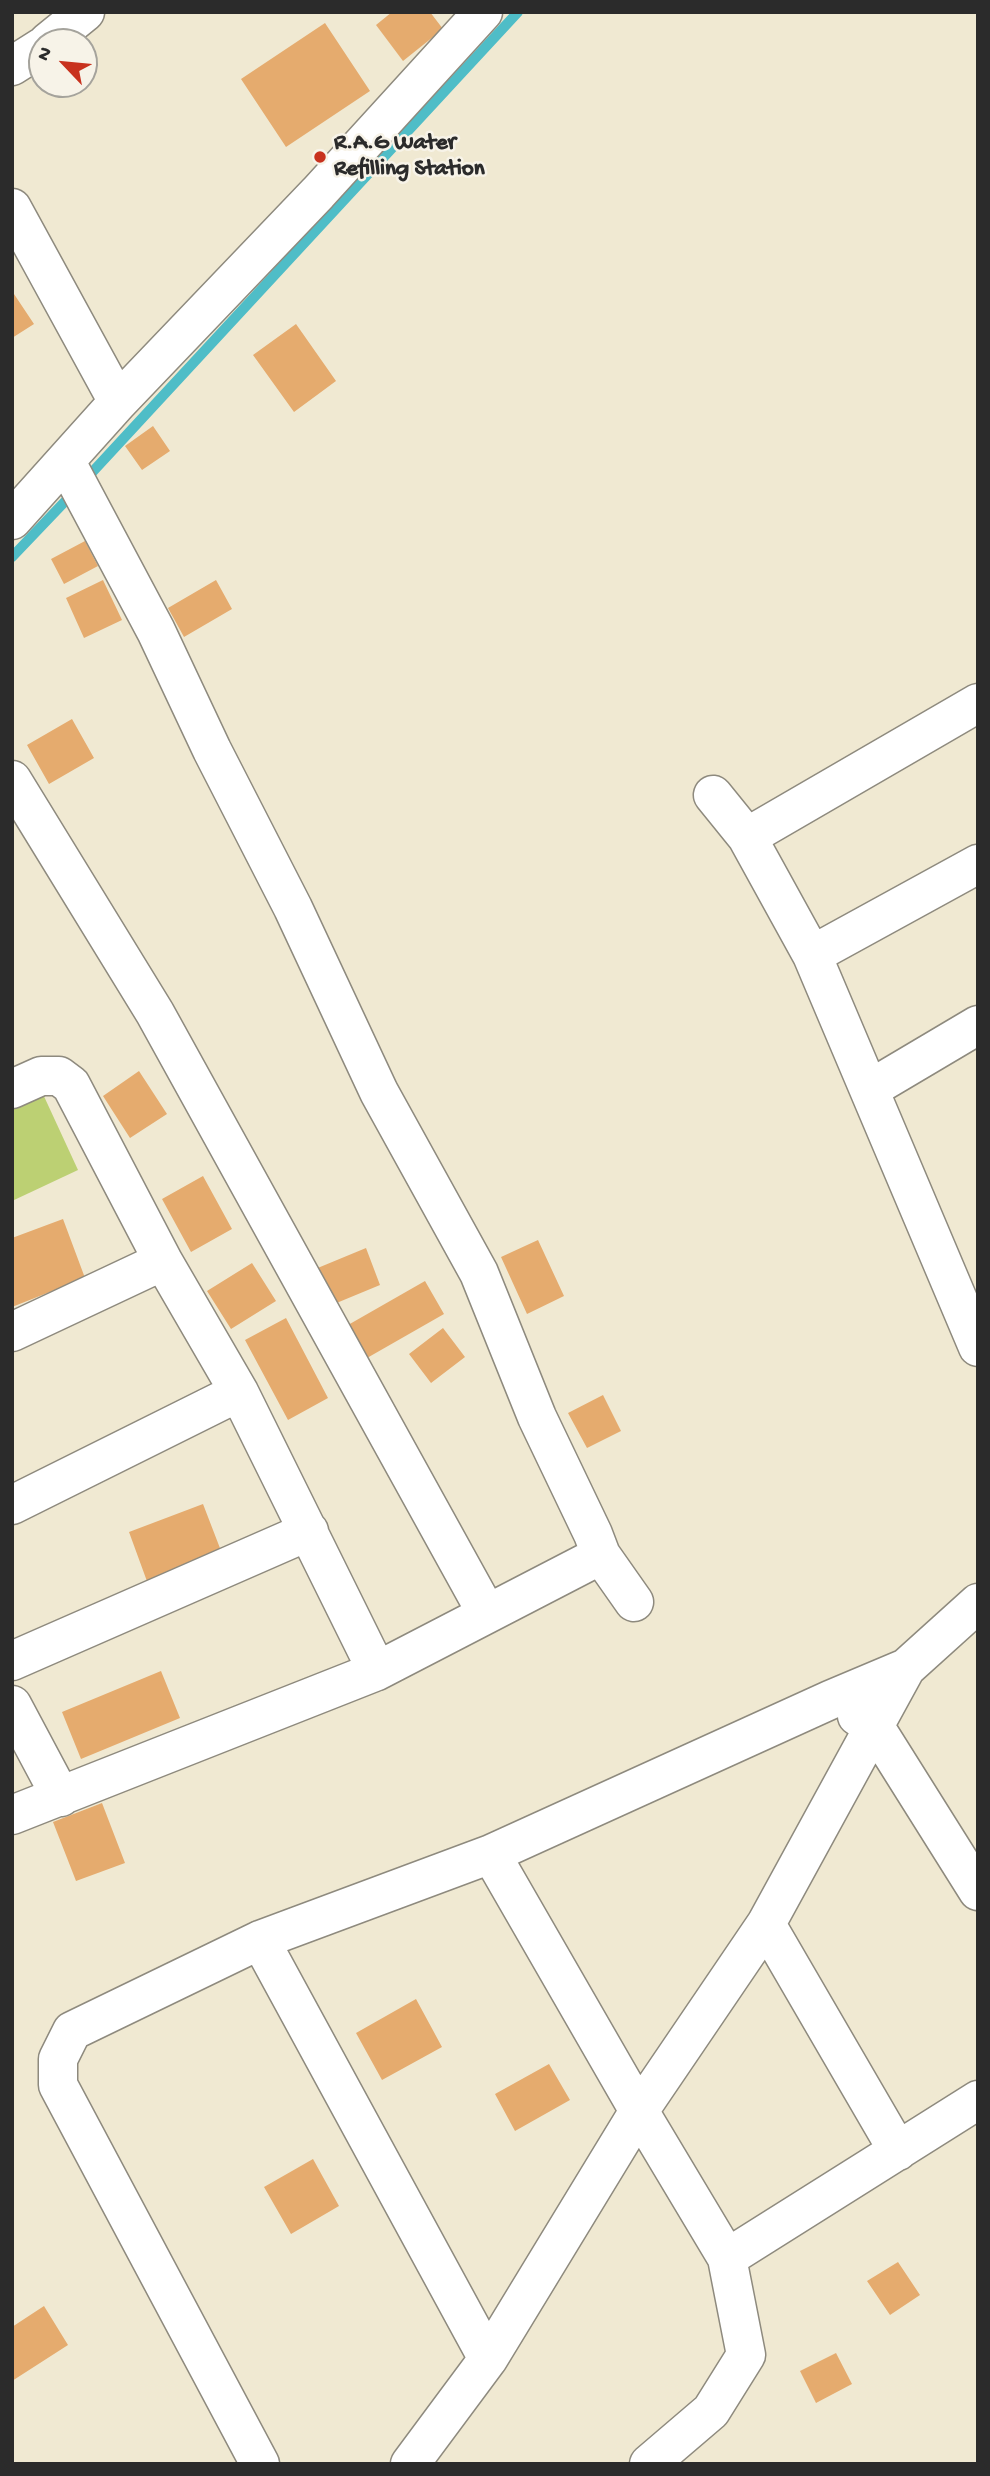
<!DOCTYPE html>
<style>
body{margin:0}
#map{position:relative;width:990px;height:2476px;overflow:hidden;background:#f0e9d2;font-family:"Gochi Hand",sans-serif}
canvas{display:block}
.frame{position:absolute;inset:0;border:14px solid #2b2b2b;pointer-events:none}
.north{position:absolute;left:28px;top:28px;width:70px;height:70px;box-sizing:border-box;background:#f7f3e8;border:2px solid #a5a39c;border-radius:50%;rotate:296deg;font-size:19px;font-weight:700;line-height:28px;text-align:center;color:#2b2b2b}
.north::after{content:'';display:block;margin:auto;width:24px;height:32px;background:#c8321e;clip-path:polygon(50% 0,100% 100%,50% 72%,0 100%)}
</style>
<div id="map">
<canvas width="990" height="2476"></canvas>
<div class="frame"></div>
<div class="north">N</div>
</div>
<script>
const context = document.querySelector('canvas').getContext('2d');
context.lineJoin = 'round';
function paint(path, color) { context.fillStyle = color; context.fill(path, 'evenodd'); }
const toPath = rows => new Path2D(rows.map(r => 'M' + r).join(''));
function strokePath(path, color, width, dash) { context.strokeStyle = color; context.lineWidth = width; context.lineCap = dash ? 'butt' : 'round'; context.setLineDash(dash || []); context.stroke(path); }
function write(font, color, halo, rows, align = 'center') {
  context.font = font + ' "Gochi Hand",sans-serif'; context.lineWidth = 5; context.setLineDash([]); context.textBaseline = 'middle'; context.strokeStyle = halo; context.fillStyle = color; for (const [text, x, y, turn = 0] of rows) {
    context.save(); context.translate(x, y); context.rotate((+turn || 0) * Math.PI / 180); context.textAlign = isNaN(turn) ? turn : align; if (halo) context.strokeText(text, 0, 0); context.fillText(text, 0, 0); context.restore();
  }
}
paint(toPath([
 [42,1092,78,1170,12,1201,12,1106]
]), '#bcd073');
strokePath(toPath([
 [85,480,518,12],
 [12,557,74,492]
]), '#4fbdc7', 10);
paint(toPath([
 [392,12,430,12,443,29,403,61,376,25],
 [325,23,370,91,286,147,241,79],
 [12,291,34,324,12,338],
 [296,324,336,381,294,412,253,355],
 [153,426,170,451,142,470,125,446],
 [85,541,98,566,64,584,51,559],
 [103,580,122,620,84,638,66,598],
 [216,580,232,609,184,637,168,608],
 [72,719,94,758,49,784,27,745],
 [139,1071,167,1114,130,1138,103,1096],
 [203,1176,232,1229,191,1252,162,1199],
 [63,1219,85,1278,12,1307,12,1238],
 [538,1240,564,1296,527,1314,501,1257],
 [366,1248,380,1285,322,1309,308,1272],
 [252,1263,276,1301,231,1329,207,1291],
 [425,1281,444,1314,360,1362,341,1329],
 [286,1318,328,1398,288,1420,245,1340],
 [443,1328,465,1357,431,1383,409,1354],
 [603,1395,621,1431,587,1448,568,1413],
 [203,1504,223,1556,148,1584,129,1532],
 [161,1671,180,1718,81,1759,62,1712],
 [102,1803,125,1863,76,1881,53,1822],
 [416,1999,442,2047,382,2080,356,2033],
 [549,2064,570,2100,515,2131,495,2094],
 [313,2159,339,2206,291,2234,264,2187],
 [898,2262,920,2295,890,2315,867,2281],
 [44,2306,68,2345,12,2381,12,2327],
 [836,2353,852,2384,816,2403,800,2371]
]), '#e5ab6e');
const minor = toPath([
 [48,42,85,12],
 [12,66,42,47],
 [12,208,118,402],
 [12,520,118,402,318,193,483,12],
 [12,780,155,1013,486,1612],
 [713,795,747,837,812,955,978,1347],
 [747,837,978,703],
 [812,955,978,864],
 [12,1089,41,1076,59,1076,71,1085,163,1261,239,1392,377,1671],
 [870,1089,978,1025],
 [12,1332,163,1261],
 [12,1505,239,1392],
 [601,1555,634,1602],
 [12,1661,309,1531],
 [12,1705,61,1797],
 [857,1716,875,1727,978,1891],
 [12,1815,377,1671,601,1555,593,1534,537,1417,479,1273,379,1092,293,908,212,750,156,631,66,462],
 [491,1854,639,2111,727,2258],
 [766,1924,898,2151],
 [260,1940,488,2359],
 [260,2464,58,2085,58,2059,72,2031,260,1940,491,1854,830,1700,906,1668],
 [410,2464,488,2359,639,2111,766,1924,906,1668,978,1603],
 [649,2464,711,2411,746,2355,727,2258,978,2100]
]);
strokePath(minor, '#8e8a7e', 41);
strokePath(minor, '#fff', 38);
for (const [x, y, r, color] of [
 [320,157,7,"#c8321e"]
]) { const dot = new Path2D(); dot.arc(x, y, r, 0, 2 * Math.PI); context.fillStyle = color; context.fill(dot); strokePath(dot, '#f7f3e8', 2.5); }
write('bold 23px', '#2b2b2b', '#f7f3e8', [
 ["R.A.G Water",334,144],
 ["Refilling Station",334,170]
], 'left');
</script>
